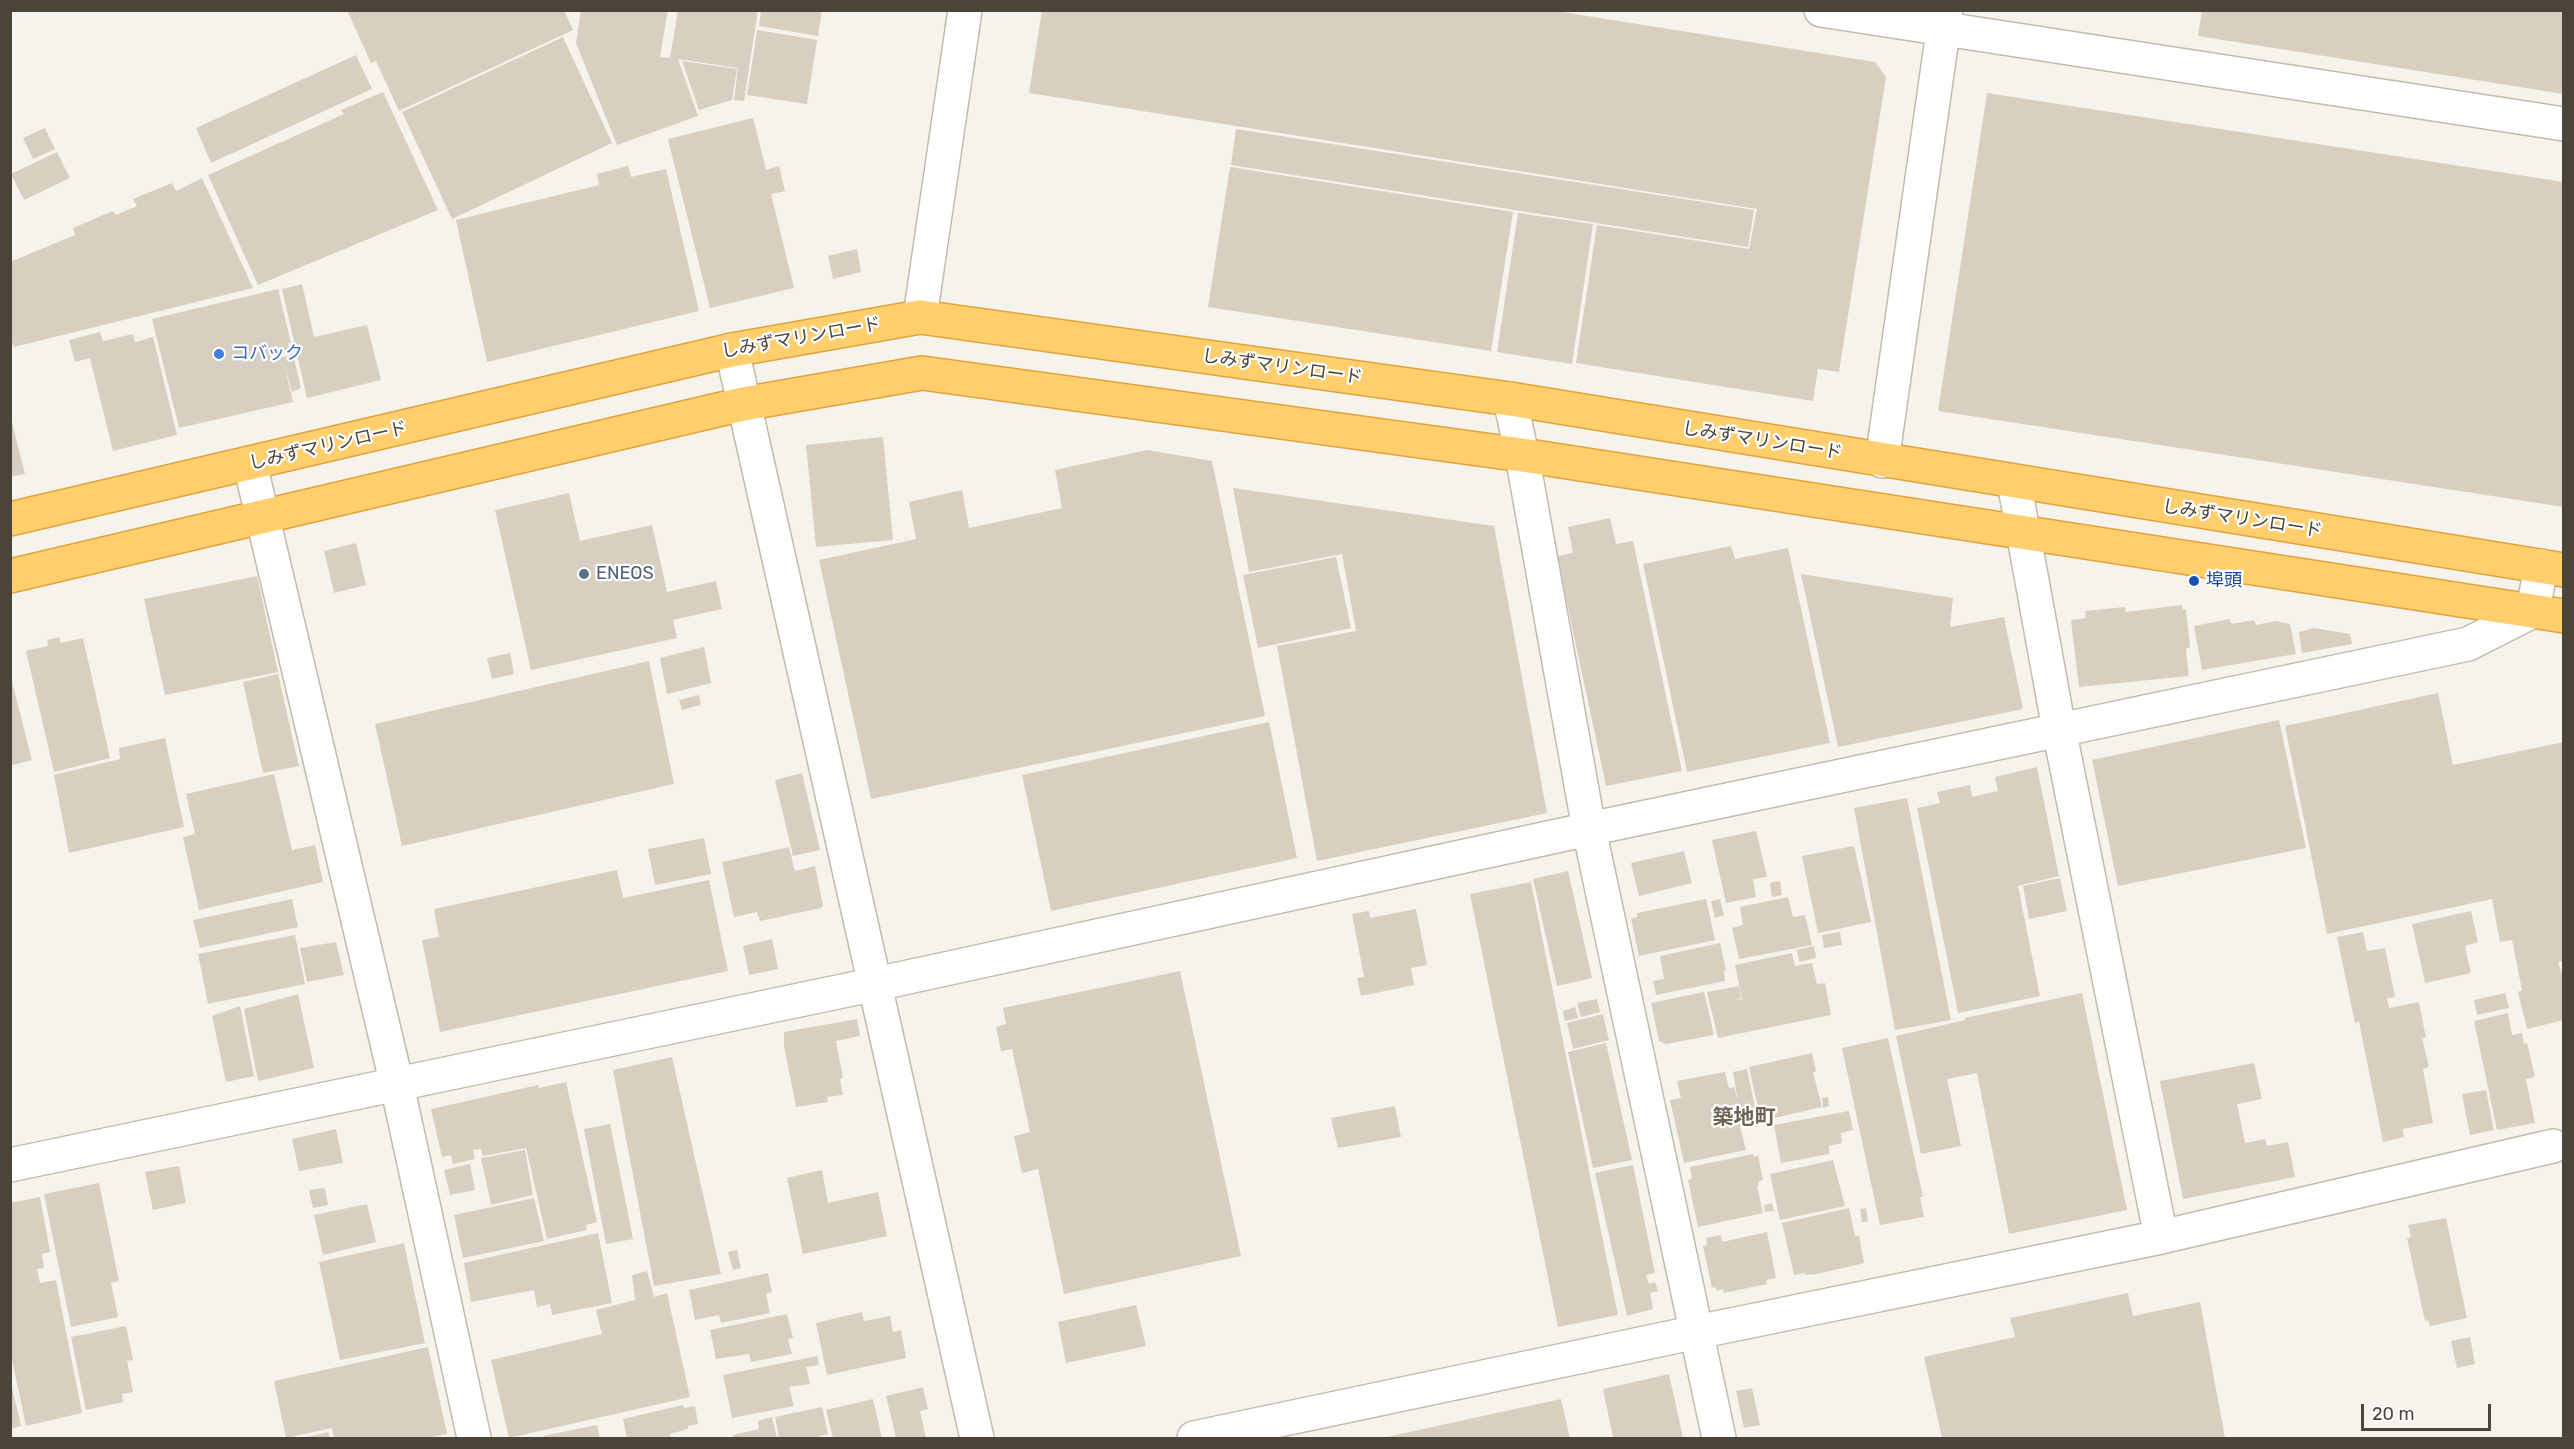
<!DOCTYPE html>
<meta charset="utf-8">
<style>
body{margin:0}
#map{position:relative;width:2574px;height:1449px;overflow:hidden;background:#f6f3ec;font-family:Rubik,sans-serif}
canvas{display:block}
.frame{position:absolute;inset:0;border:12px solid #4b4439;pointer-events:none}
.scale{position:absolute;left:2361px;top:1404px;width:130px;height:27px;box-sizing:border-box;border:3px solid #4b4439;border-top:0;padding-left:8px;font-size:18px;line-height:21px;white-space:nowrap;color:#4b4439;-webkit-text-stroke:4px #fff;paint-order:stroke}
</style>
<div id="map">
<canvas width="2574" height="1449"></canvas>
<div class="frame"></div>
<div class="scale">20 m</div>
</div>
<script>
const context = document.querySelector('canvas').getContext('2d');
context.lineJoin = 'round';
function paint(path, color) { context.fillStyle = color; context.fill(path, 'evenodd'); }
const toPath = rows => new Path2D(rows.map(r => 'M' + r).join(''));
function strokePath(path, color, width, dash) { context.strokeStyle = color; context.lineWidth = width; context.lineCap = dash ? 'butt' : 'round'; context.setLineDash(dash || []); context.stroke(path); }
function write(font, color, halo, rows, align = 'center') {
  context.font = font + ' Rubik,"Noto Sans JP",sans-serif'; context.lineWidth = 4.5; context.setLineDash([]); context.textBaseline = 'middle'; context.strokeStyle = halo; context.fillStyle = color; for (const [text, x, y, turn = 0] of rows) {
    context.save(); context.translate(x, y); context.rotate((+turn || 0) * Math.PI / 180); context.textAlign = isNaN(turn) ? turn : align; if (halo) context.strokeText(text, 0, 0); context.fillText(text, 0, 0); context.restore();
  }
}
paint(toPath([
 [347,10,564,10,573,30,399,111,376,61,371,63],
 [581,10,668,10,660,57,670,58,678,10,758,10,744,101,734,100,738,68,678,59,698,116,617,145,576,43],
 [761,10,822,10,818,36,759,26],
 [1042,10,1550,10,1875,62,1886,77,1839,372,1818,369,1813,401,1576,363,1597,225,1749,249,1757,209,1029,93],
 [2202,10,2564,10,2564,94,2198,36],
 [757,30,817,40,807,104,747,95],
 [563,37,612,143,452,219,402,112],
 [356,55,372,89,211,163,196,128],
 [682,61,737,69,732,100,699,110],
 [383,92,438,210,258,285,208,175,344,114,341,110],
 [1987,93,2564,182,2564,507,1938,411],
 [753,118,766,170,779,166,785,191,771,194,794,288,710,308,668,139],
 [45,128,55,149,33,159,23,138],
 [1236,129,1754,210,1748,247,1231,165],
 [57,152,70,178,24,200,11,174],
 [628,166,631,177,666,169,699,311,487,362,456,220,599,185,597,174],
 [1230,167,1513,212,1491,351,1208,307],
 [202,178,253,288,14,347,10,337,10,262,75,235,73,228,113,211,116,215,137,206,133,199,172,183,176,191],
 [1518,213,1593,224,1572,364,1497,352],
 [857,249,861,272,833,279,828,256],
 [302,284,314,337,367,325,381,380,307,398,282,289],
 [278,289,291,343,288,343,290,353,282,354,283,357,293,354,301,388,292,392,284,363,293,402,179,428,152,319],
 [100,332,103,341,133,334,135,342,153,337,177,435,113,451,90,358,75,362,69,340],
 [10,415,25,474,10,477],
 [883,437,893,540,816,547,806,445],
 [1147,450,1212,461,1265,716,871,799,819,560,916,539,909,502,962,490,969,528,1062,508,1055,470],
 [1233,488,1494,526,1547,813,1317,861,1277,646,1356,631,1342,554,1249,572],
 [569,493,580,541,652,525,667,592,716,581,722,609,673,620,677,638,531,670,495,510],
 [1610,518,1616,544,1633,541,1682,771,1606,786,1557,556,1573,553,1568,527],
 [356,543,366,585,334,593,324,551],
 [1731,546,1735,559,1788,548,1830,743,1687,772,1643,564],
 [1336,557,1351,628,1258,648,1243,575],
 [1801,574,1953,598,1950,627,2004,617,2023,709,1838,747],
 [257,576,278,672,165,695,144,599],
 [2182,605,2183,610,2186,609,2190,647,2186,649,2189,676,2079,687,2071,620,2086,618,2085,611,2125,607,2126,612],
 [2229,619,2232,624,2254,620,2256,625,2275,621,2290,624,2296,654,2202,670,2194,626],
 [2314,628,2350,634,2352,644,2302,653,2299,632],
 [59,637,61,643,83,638,110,758,54,772,26,651,48,646,47,640],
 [704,647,711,683,667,694,660,658],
 [510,653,514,674,492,679,487,658],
 [649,661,674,784,402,846,375,724],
 [10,674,32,760,10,766],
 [278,674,299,766,263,773,243,682],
 [2438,693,2453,765,2564,742,2564,961,2558,962,2564,980,2564,1020,2527,1029,2518,992,2522,990,2512,940,2500,942,2492,899,2327,934,2285,726],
 [699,695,701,705,682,710,679,700],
 [2279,720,2306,848,2118,886,2092,760],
 [1269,722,1297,858,1051,911,1022,775],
 [165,738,184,827,69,853,54,775,120,759,119,748],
 [2037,767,2059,876,2018,886,2040,996,1958,1013,1917,808,1940,803,1937,792,1970,785,1972,797,1998,791,1995,777],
 [802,773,820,850,793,856,775,780],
 [274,774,292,850,315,845,323,882,199,910,183,837,195,834,186,794],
 [1907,798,1951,1020,1895,1030,1854,808],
 [1756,831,1767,877,1753,879,1756,897,1726,903,1712,840],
 [704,838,711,874,655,885,648,849],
 [1854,846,1871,922,1818,933,1802,856],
 [789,847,795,871,815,866,823,906,821,908,760,921,757,912,734,917,722,862],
 [1684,851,1692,883,1639,896,1631,863],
 [617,870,623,898,709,880,728,971,440,1032,422,940,439,937,434,909],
 [1568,871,1592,978,1557,986,1533,879],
 [2060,878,2067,911,2029,919,2023,886],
 [1780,881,1782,895,1772,897,1770,883],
 [1531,882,1618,1315,1558,1327,1470,894],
 [1788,897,1793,917,1805,915,1812,945,1739,959,1732,928,1743,925,1740,907],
 [292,899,298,927,200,948,193,920],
 [1706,899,1715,940,1639,956,1631,919,1637,917,1637,913],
 [1720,899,1724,915,1715,918,1711,901],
 [1416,909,1427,965,1411,968,1414,985,1361,996,1357,978,1364,977,1352,914,1369,911,1370,918],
 [2471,911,2478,942,2465,946,2471,973,2425,983,2412,924],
 [1840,932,1842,945,1824,948,1822,935],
 [2363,932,2367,951,2385,948,2395,997,2387,998,2389,1008,2419,1002,2426,1038,2422,1038,2429,1067,2423,1069,2433,1123,2403,1129,2404,1137,2383,1142,2359,1022,2355,1023,2337,937],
 [295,935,305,984,208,1004,198,954],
 [772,939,778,969,749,975,743,946],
 [336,942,344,975,307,982,300,948],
 [1720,943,1726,970,1724,971,1725,981,1656,995,1653,981,1664,979,1660,956],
 [1814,946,1816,958,1799,962,1797,950],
 [1792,953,1795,966,1812,963,1817,984,1825,983,1831,1015,1718,1038,1707,992,1739,986,1741,998,1736,1000,1742,999,1735,965],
 [1180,971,1241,1256,1064,1294,1038,1169,1022,1173,1014,1136,1030,1132,1012,1049,1001,1051,996,1027,1006,1024,1003,1008],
 [1704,992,1714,1035,1666,1044,1659,1041,1651,1003],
 [2082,993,2127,1210,2009,1234,1977,1073,1947,1079,1961,1146,1921,1154,1896,1036,1965,1020,1965,1018],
 [2505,993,2509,1008,2477,1015,2474,1000],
 [298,994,314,1068,258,1081,244,1009],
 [1597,999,1600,1012,1581,1017,1577,1003],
 [240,1006,254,1076,226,1082,212,1016],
 [1575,1007,1578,1018,1565,1021,1563,1011],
 [2508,1013,2512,1035,2522,1033,2524,1044,2527,1043,2535,1077,2526,1079,2535,1123,2497,1130,2474,1021],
 [1603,1014,1609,1040,1573,1049,1567,1023],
 [857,1019,860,1036,836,1041,843,1078,840,1079,843,1095,827,1097,828,1102,796,1107,784,1046,784,1032],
 [1888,1038,1923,1197,1920,1197,1924,1217,1880,1225,1842,1048],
 [1606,1043,1632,1160,1593,1168,1568,1052],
 [1812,1053,1816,1071,1813,1072,1822,1107,1761,1121,1749,1067],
 [672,1057,721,1274,654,1286,613,1070],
 [2254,1063,2262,1099,2237,1104,2245,1143,2265,1139,2267,1146,2288,1142,2295,1177,2183,1199,2160,1081],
 [1747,1069,1759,1126,1746,1128,1745,1125,1740,1126,1746,1150,1684,1163,1670,1100,1681,1098,1677,1081,1725,1072,1729,1088,1734,1087,1738,1102,1733,1072],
 [566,1082,597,1222,586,1225,587,1230,547,1239,526,1148,483,1156,481,1149,473,1150,475,1159,453,1164,451,1155,442,1157,431,1109,538,1085,539,1088],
 [2486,1090,2494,1130,2470,1135,2462,1094],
 [1828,1097,1829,1106,1823,1108,1822,1098],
 [1395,1106,1401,1137,1338,1148,1331,1118],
 [1849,1111,1853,1130,1841,1133,1842,1143,1829,1146,1829,1154,1781,1163,1774,1125],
 [610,1124,633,1239,606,1244,584,1129],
 [336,1129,343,1163,299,1171,292,1139],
 [525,1150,533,1195,491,1205,481,1158],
 [1753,1154,1754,1157,1758,1155,1763,1180,1758,1182,1759,1186,1757,1186,1763,1213,1698,1227,1688,1180,1692,1179,1690,1167],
 [1833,1160,1845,1206,1780,1220,1770,1174],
 [470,1164,475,1190,450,1195,444,1170],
 [1633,1165,1655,1273,1646,1275,1649,1284,1655,1282,1658,1291,1650,1293,1653,1309,1627,1316,1595,1173],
 [179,1166,186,1203,153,1210,145,1172],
 [822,1170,828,1203,878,1192,887,1236,803,1254,787,1178],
 [99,1183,119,1281,111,1283,118,1317,71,1327,44,1194],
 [325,1188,328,1205,313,1208,309,1190],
 [40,1197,50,1252,42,1254,44,1268,37,1269,40,1283,56,1280,82,1413,26,1426,10,1351,10,1203],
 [534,1198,544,1241,463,1258,454,1215],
 [1772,1203,1774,1211,1765,1212,1764,1205],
 [367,1204,376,1242,323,1255,314,1215],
 [1849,1208,1855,1236,1859,1236,1864,1263,1817,1274,1805,1275,1805,1273,1794,1275,1782,1223],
 [1866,1208,1868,1222,1862,1222,1860,1209],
 [2446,1218,2467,1318,2430,1326,2428,1320,2425,1321,2407,1238,2411,1237,2408,1225],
 [1767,1232,1776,1278,1766,1280,1767,1284,1724,1293,1723,1289,1717,1291,1716,1287,1712,1288,1703,1246,1707,1245,1706,1238,1721,1235,1722,1242],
 [598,1233,612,1303,552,1315,550,1304,537,1307,534,1290,471,1302,464,1263],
 [404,1243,425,1343,340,1360,319,1262],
 [737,1250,741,1268,733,1270,728,1252],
 [647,1271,654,1297,667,1293,690,1397,509,1438,491,1360,602,1334,596,1310,635,1300,632,1275],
 [768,1273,772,1292,766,1294,770,1313,721,1323,719,1315,695,1320,689,1290],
 [2128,1293,2133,1316,2200,1302,2225,1438,1942,1438,1924,1357,2015,1337,2010,1318],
 [1136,1305,1146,1346,1066,1363,1058,1322],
 [862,1312,864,1321,890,1316,893,1332,901,1330,906,1358,827,1375,816,1323],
 [787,1314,793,1338,788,1339,792,1354,751,1362,749,1354,716,1359,710,1330],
 [126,1326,133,1360,127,1361,133,1392,122,1394,123,1402,86,1410,71,1337],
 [2470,1337,2475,1364,2457,1368,2451,1341],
 [428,1347,447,1434,427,1438,334,1438,332,1428,286,1438,274,1381],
 [817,1356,819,1365,806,1367,810,1384,789,1387,794,1406,732,1418,723,1375],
 [1669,1374,1683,1438,1613,1438,1603,1389],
 [10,1378,21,1426,10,1429],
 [923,1387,928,1409,920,1411,926,1438,896,1438,886,1396],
 [1752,1388,1760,1425,1744,1428,1736,1391],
 [873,1399,882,1438,833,1438,826,1410],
 [1561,1399,1570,1438,1382,1438],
 [683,1405,684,1408,695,1406,698,1424,688,1426,688,1429,670,1434,671,1438,627,1438,623,1419],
 [822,1407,828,1434,817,1437,817,1438,779,1438,775,1417],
 [772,1417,777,1438,734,1438,733,1435,759,1429,758,1421],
 [597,1425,600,1438,544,1438,543,1436],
 [328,1432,330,1438,304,1438]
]), '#d8cfc1');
const minor = toPath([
 [1821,10,2564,124],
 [920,317,965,10],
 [732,350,977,1438],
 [1510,399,1522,455,1589,829,1719,1438],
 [1882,461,1946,10],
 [250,464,397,1085,474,1438],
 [2014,482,2059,729,2161,1237],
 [10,1165,876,984,1589,829,2468,644,2533,611,2541,566],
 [1194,1438,1697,1332,2161,1237,2553,1146]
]);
const highway = toPath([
 [10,519,732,350,920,317,1510,399,2564,570],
 [10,576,743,404,922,373,1522,455,2564,616]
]);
strokePath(minor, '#c2bbae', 36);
strokePath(highway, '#e0a43c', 36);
strokePath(minor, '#fff', 33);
strokePath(highway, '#ffcf6e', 33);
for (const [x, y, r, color] of [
 [219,354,6,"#3f7fe0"],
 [584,574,6,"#5c6f8a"],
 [2194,581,6,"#1a4fb4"]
]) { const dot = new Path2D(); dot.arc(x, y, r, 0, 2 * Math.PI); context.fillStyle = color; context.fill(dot); strokePath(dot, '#fff', 2); }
write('18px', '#4b4439', '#fff', [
 ["しみずマリンロード",801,338,-10],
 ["しみずマリンロード",1282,367,8],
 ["しみずマリンロード",1762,441,9],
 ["しみずマリンロード",328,446,-13],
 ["しみずマリンロード",2242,519,9]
]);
write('18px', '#366cbe', '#fff', [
 ["コバック",231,354]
], 'left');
write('18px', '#4e5e75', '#fff', [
 ["ENEOS",596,574]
], 'left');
write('18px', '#164399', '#fff', [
 ["埠頭",2206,581]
], 'left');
write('bold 21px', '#6e6250', '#fff', [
 ["築地町",1744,1118]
]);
</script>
